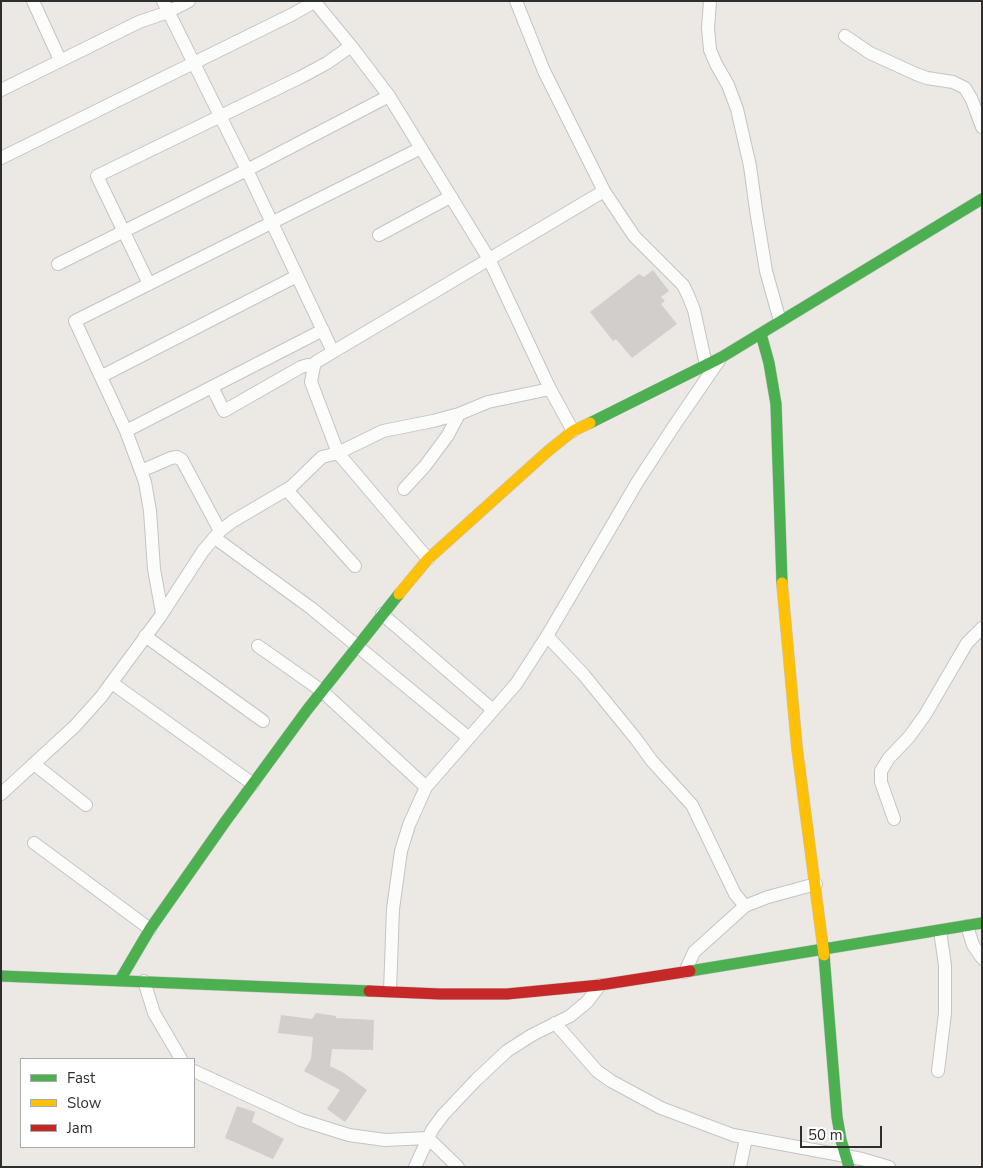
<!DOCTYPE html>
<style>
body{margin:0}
#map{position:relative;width:983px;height:1168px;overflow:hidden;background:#ece8e4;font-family:"Nunito Sans",sans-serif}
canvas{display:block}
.frame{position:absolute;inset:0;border:2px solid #2e2e2e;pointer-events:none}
.legend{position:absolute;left:20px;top:1058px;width:175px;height:90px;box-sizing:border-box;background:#fff;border:1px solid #ababab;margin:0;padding:6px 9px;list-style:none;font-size:15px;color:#2e2e2e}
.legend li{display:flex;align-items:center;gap:10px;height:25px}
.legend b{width:25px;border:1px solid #ababab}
.scale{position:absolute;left:800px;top:1126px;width:82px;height:22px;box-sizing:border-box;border:2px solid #2e2e2e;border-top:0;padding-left:6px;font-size:15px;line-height:18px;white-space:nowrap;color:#2e2e2e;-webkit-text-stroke:4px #fff;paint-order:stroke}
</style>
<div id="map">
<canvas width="983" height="1168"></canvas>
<div class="frame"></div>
<ul class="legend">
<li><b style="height:6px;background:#4caf50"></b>Fast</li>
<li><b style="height:6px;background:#ffc107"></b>Slow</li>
<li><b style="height:6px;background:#c62828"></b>Jam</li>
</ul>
<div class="scale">50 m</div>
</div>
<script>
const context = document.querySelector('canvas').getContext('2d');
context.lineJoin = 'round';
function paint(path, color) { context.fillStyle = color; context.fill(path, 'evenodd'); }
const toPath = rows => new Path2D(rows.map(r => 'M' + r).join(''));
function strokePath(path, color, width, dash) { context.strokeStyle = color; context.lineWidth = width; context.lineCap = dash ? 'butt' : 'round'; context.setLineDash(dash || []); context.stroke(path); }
paint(toPath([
 [653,270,669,291,661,297,665,301,661,304,677,324,632,358,616,339,613,341,590,312,639,274,644,277],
 [316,1013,336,1016,336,1018,374,1020,373,1050,332,1049,330,1066,344,1073,367,1090,345,1122,327,1109,340,1090,304,1071,311,1059,313,1037,278,1033,281,1015,312,1019],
 [237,1106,255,1112,252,1122,284,1139,273,1159,225,1138]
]), '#d1cecb');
const street = toPath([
 [33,1,60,60],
 [163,1,247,170,333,352],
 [314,1,351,46,389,96,489,259,550,389,573,431],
 [516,1,544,71,604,191,634,236,683,285,688,295,694,310,706,365],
 [710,1,708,28,710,50,716,64,728,85,737,109,750,166,756,210,766,271,780,321],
 [845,36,870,53,916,74,927,78,953,82,965,88,972,100,982,127],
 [1,90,139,22,168,12,189,1],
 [1,158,293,14,314,2],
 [379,235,450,197],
 [58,264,247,170,389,96],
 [149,284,97,176,301,77,327,63,351,46],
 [102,376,297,276],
 [212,387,224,411,301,367,308,365,314,366],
 [126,431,323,330],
 [141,471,171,458,177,457,182,460,220,531],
 [404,489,425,466,448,435,459,414],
 [287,490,355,566],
 [215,538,311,608,469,738],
 [428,559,338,453,311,382,314,366,316,362,604,191],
 [162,613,154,569,150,511,145,482,126,431,75,321,421,148],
 [382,614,493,710],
 [145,636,263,721],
 [547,636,583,674,636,739,652,761,692,805,735,894,745,906],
 [258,646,322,691,426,787],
 [112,683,253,784],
 [34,764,86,805],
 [1,794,75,726,101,697,160,617,203,551,220,531,233,521,291,487,322,457,338,453,383,431,433,421,459,414,488,402,550,389],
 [894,819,881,782,881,771,889,758,909,737,925,715,967,643,982,628],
 [34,843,150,929],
 [967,926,973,945,982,958],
 [685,972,694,952,745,906,768,897,816,884],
 [144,981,154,1013,181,1059],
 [390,991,393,909,401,851,409,825,426,787,516,684,547,636,638,481,674,426,720,359],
 [555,1023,597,1071,611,1081,661,1108,733,1135,862,1159,889,1167],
 [194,1071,301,1120,349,1135,385,1140,428,1138,458,1167],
 [938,1071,945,1013,945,965,940,931],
 [415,1167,432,1130,443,1115,476,1080,507,1051,532,1035,570,1016,587,1002,600,985],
 [740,1167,746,1138]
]);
const fast = toPath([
 [761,334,769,363,776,404,782,583],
 [590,423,722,357,982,199],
 [824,955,837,1117,841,1140,849,1167],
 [690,971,982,923],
 [1,976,369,991],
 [120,980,150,929,225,822,307,710,399,594]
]);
const slow = toPath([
 [782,583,797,748,824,955],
 [399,594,428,559,548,451,573,431,590,423]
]);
const jam = toPath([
 [369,991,440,994,507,994,600,985,690,971]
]);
strokePath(street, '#c5c4c5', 14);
strokePath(fast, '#c5c4c5', 12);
strokePath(slow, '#c5c4c5', 12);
strokePath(jam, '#c5c4c5', 12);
strokePath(street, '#fcfcfb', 12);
strokePath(fast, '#4caf50', 11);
strokePath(slow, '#ffc107', 11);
strokePath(jam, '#c62828', 11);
</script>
